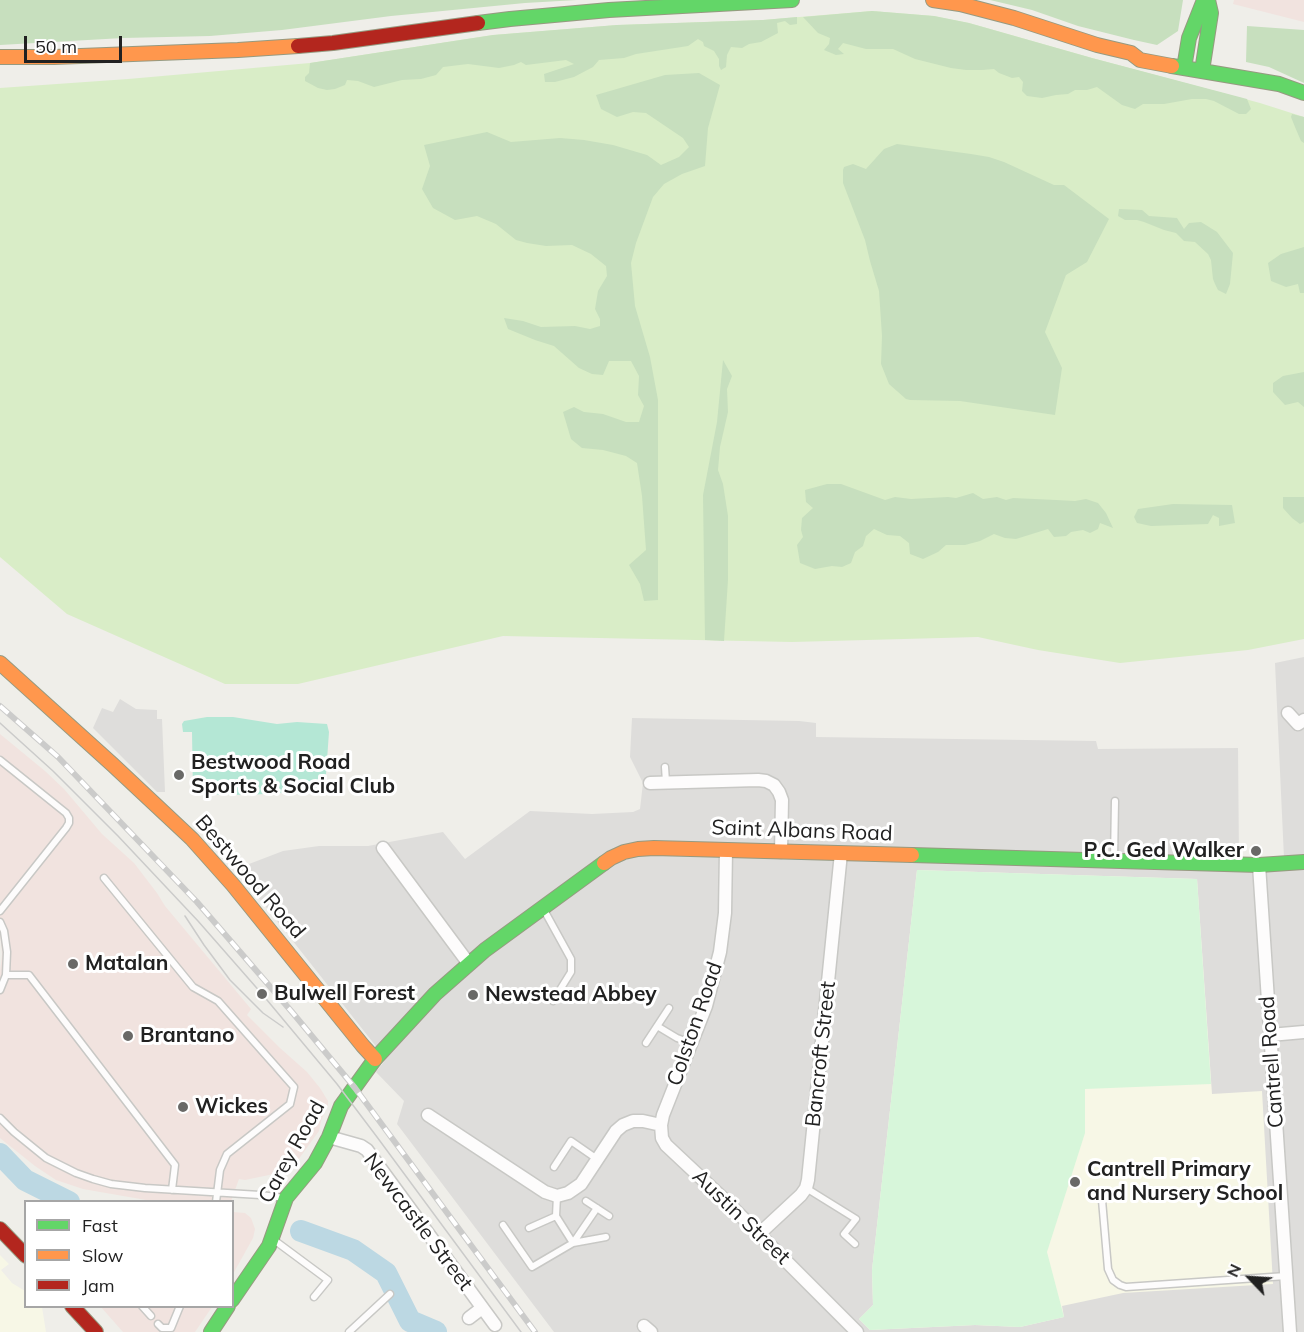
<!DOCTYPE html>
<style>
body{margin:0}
#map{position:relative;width:1304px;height:1332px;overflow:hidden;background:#efeee9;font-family:Mulish,sans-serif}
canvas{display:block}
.legend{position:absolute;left:24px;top:1200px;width:210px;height:108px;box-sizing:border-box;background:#fff;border:2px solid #a6a6a6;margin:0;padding:8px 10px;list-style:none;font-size:18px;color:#212121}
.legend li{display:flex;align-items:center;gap:12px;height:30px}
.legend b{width:30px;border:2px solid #a6a6a6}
.north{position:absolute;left:1220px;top:1248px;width:60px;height:60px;-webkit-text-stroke:4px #fff;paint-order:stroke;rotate:295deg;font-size:16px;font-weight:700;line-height:24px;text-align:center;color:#212121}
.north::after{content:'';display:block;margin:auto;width:21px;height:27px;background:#212121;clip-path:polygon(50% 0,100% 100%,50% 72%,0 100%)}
.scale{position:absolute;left:24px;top:36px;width:98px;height:27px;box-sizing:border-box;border:3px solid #212121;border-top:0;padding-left:8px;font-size:18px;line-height:21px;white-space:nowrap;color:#212121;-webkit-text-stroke:4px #fff;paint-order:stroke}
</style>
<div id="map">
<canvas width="1304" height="1332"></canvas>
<ul class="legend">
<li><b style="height:8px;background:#63d668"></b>Fast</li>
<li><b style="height:8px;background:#ff974d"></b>Slow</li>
<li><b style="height:8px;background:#b3261e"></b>Jam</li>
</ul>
<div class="north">N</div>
<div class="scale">50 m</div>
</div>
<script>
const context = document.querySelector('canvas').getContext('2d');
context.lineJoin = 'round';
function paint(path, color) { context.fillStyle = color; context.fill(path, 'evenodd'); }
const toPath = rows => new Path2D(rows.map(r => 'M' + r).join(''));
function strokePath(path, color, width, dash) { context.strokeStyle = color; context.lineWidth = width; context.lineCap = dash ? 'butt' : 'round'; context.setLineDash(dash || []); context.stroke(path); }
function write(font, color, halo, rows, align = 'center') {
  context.font = font + ' Mulish,sans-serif'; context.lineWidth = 6; context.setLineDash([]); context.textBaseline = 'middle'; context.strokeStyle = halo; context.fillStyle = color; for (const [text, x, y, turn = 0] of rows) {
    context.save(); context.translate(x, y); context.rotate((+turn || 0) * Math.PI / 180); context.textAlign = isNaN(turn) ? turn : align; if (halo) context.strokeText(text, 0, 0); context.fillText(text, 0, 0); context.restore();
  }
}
paint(toPath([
 [1304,657,1304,1332,554,1332,397,1124,404,1101,376,1072,386,1059,236,869,283,851,319,846,368,846,443,832,465,859,530,811,592,814,633,812,640,809,643,783,630,757,632,718,799,721,816,723,816,737,1096,741,1098,749,1238,748,1239,859,1284,858,1275,663],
 [120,699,136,709,157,710,157,719,162,719,165,792,157,792,93,728,102,708,113,712]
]), '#dedddb');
paint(toPath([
 [1234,0,1304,0,1304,22,1233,4],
 [0,734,45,771,64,789,102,834,134,863,157,893,165,906,251,1009,247,1015,280,1048,307,1072,320,1088,328,1101,328,1105,321,1121,319,1131,298,1160,283,1170,269,1175,245,1180,239,1179,231,1201,152,1201,83,1189,56,1180,35,1166,0,1138,0,973,2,954,0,934],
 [233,1212,245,1213,251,1218,255,1229,253,1238,233,1274],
 [100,1306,212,1307,195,1332,123,1332]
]), '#f1e3df');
paint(toPath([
 [917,870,1197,879,1212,1094,1262,1091,1273,1284,1123,1293,1062,1306,1064,1317,1020,1327,975,1325,870,1330,859,1319,873,1305,872,1270],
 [0,1255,9,1264,1,1270,12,1283,25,1291,26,1306,42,1307,46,1332,0,1332]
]), '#f7f7e6');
paint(toPath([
 [872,11,934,16,969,23,1092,58,1260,103,1304,117,1304,639,1248,650,1120,663,1038,650,978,637,792,642,503,636,298,684,225,684,67,614,0,557,0,88,128,79,310,63,493,35,617,25,763,20]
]), '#d9edc7');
paint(toPath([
 [0,0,577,0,525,3,391,16,282,30,210,36,123,38,0,45],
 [990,0,1183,0,1178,31,1157,45,1134,40,1078,26,1032,10],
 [872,11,934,16,969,23,1092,58,1247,99,1251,109,1246,114,1239,114,1214,101,1206,99,1192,99,1164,104,1143,104,1135,109,1122,105,1097,87,1087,90,1075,90,1068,94,1056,95,1042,98,1027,96,1022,91,1023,82,1019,77,1012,78,999,73,994,69,982,70,966,70,951,68,915,59,893,49,866,49,843,43,838,49,844,54,836,55,824,50,829,44,830,38,818,33,803,17],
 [797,17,797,24,790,25,785,21,777,23,778,33,761,42,749,44,742,48,731,47,727,55,726,67,721,70,719,66,719,59,714,51,704,46,703,42,698,39,688,46,636,54,624,58,599,60,593,67,574,77,555,82,545,82,544,74,574,64,566,60,526,65,521,62,514,65,499,68,468,64,443,67,436,75,421,79,402,80,374,87,358,81,347,80,345,85,335,89,327,90,318,88,305,81,305,77,309,73,310,63,493,35,617,25,763,20],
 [1247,26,1304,30,1304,83,1269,67,1246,62],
 [699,73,720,85,708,128,705,166,682,174,664,184,653,197,636,243,631,263,635,306,650,357,658,400,658,600,644,601,640,584,629,565,646,550,642,496,637,463,626,456,603,450,582,448,571,439,563,412,574,407,584,412,603,414,626,422,639,422,644,406,638,395,639,376,631,361,609,361,603,375,592,374,579,368,554,346,535,340,508,329,504,318,523,321,541,327,575,326,590,329,600,326,600,319,595,309,598,291,607,276,606,266,591,254,572,245,546,246,527,243,516,240,496,224,477,216,455,220,433,208,422,189,430,166,424,145,487,132,511,142,560,138,584,140,613,145,647,155,661,165,679,157,689,147,683,138,646,113,633,112,617,117,601,109,596,95,665,75],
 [1292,114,1304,117,1304,143,1301,141,1295,127,1291,117],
 [897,144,971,154,989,157,1004,162,1054,185,1064,185,1109,219,1087,262,1066,275,1045,332,1062,368,1055,415,960,401,910,400,906,399,889,384,881,364,882,336,879,291,870,261,865,240,843,183,843,170,844,167,853,164,866,169,884,149],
 [1119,209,1142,210,1149,216,1177,218,1184,229,1189,223,1201,222,1217,232,1233,253,1230,284,1226,294,1218,290,1215,284,1213,279,1211,260,1208,254,1195,242,1184,241,1176,233,1164,230,1144,222,1137,220,1125,220,1118,216],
 [1304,247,1304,293,1300,293,1298,284,1286,287,1271,281,1268,263,1281,254],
 [723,360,732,376,727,389,728,412,720,447,718,470,723,484,728,516,728,580,724,641,705,640,703,495,717,422],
 [1304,372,1304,407,1298,402,1285,405,1273,392,1273,383,1283,376],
 [827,484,841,484,885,500,895,497,911,499,948,497,956,498,973,493,983,499,997,497,1006,500,1013,498,1056,500,1075,501,1086,499,1098,503,1106,513,1113,528,1100,523,1098,529,1090,533,1083,530,1071,532,1066,536,1054,537,1048,529,1016,539,1005,538,994,534,980,541,965,545,946,545,938,552,923,559,910,554,909,543,900,536,887,535,874,529,866,536,863,546,855,552,851,563,842,567,832,566,815,569,800,563,797,545,803,537,801,530,802,518,813,508,806,502,805,490],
 [1283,497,1304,497,1304,522,1300,524,1292,518,1283,508],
 [1173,504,1232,505,1235,523,1219,526,1219,518,1213,515,1208,524,1151,526,1137,523,1134,517,1138,509]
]), '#c7dfbe');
paint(toPath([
 [917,870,1197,879,1211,1084,1085,1089,1085,1133,1047,1252,1064,1317,1020,1327,975,1325,870,1330,859,1319,873,1305,872,1270]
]), '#d7f6da');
paint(toPath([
 [207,717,233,717,277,724,297,722,327,724,329,732,325,788,296,792,248,795,193,794,192,732,183,732,182,724,184,721]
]), '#b4e7d5');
strokePath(toPath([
 [0,1154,25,1180,69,1202],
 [301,1231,353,1250,386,1273,410,1321,436,1332]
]), '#bcd8e3', 22);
const lane = toPath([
 [0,760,66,813,69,818,69,823,66,828,0,911],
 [665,767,666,782],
 [1114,860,1115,801],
 [104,878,193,987,218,1001,294,1087,290,1104,227,1154,220,1170,216,1202],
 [544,910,571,959,571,972,553,1001],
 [0,922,4,931,7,952,6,975,0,990],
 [6,975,29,975,175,1165,172,1190],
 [657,1026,677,1038,691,1043],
 [646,1043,669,1008],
 [0,1118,14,1132,46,1158,76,1173,93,1179,111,1184,145,1188,260,1195,285,1198],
 [554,1167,571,1141,597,1159],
 [806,1188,856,1219,844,1234,855,1244],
 [1102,1200,1108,1269,1113,1280,1120,1285,1126,1287,1286,1276],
 [586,1201,609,1216],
 [556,1216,573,1243],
 [503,1225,532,1267,573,1243,606,1237],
 [529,1228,556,1216,557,1196],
 [274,1240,328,1280,314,1297],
 [573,1243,597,1208],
 [142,1306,151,1316],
 [158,1324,162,1328,171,1328,180,1306],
 [349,1332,390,1294]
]);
const street = toPath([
 [1288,713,1298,724,1304,720],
 [650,783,758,780,766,781,774,785,779,792,782,800,781,852],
 [383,848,469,964],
 [1259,865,1290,1332],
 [1270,1035,1304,1032],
 [428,1115,545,1192,557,1196,568,1193,581,1184,616,1131,623,1125,633,1121,643,1121,661,1125,662,1138,666,1145,730,1205,857,1332],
 [661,1125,663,1115,706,1006,720,952,725,913,726,850],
 [329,1137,361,1146,367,1150,495,1325],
 [759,1234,801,1195,806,1188,808,1180,841,853],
 [469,1318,482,1308],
 [644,1326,651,1332]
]);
const fast = toPath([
 [478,23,510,19,609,10,792,0],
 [1172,66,1279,84,1304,93],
 [1184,68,1189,38,1204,0],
 [1202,71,1211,13,1208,0],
 [912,855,1259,865,1304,862],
 [232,1300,269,1246,286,1198,315,1163,329,1137,341,1106,375,1059,435,994,485,950,604,863],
 [211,1332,228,1306]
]);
const slow = toPath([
 [933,0,960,4,1014,18,1097,45,1131,53,1140,60,1172,66],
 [0,57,54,57,238,50,298,46],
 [0,663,113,765,192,839,233,885,363,1046,375,1059],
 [604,863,611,858,624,852,638,849,654,848,912,855]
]);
const jam = toPath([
 [298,46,333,43,478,23],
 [0,1229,26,1256],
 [72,1306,96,1332]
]);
strokePath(lane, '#c8c8c5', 9);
strokePath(street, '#c8c8c5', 15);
strokePath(fast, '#969a80', 16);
strokePath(slow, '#969a80', 16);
strokePath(jam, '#969a80', 16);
strokePath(lane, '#fdfcfc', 6);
strokePath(street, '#fdfcfc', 12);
strokePath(fast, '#63d668', 14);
strokePath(slow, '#ff974d', 14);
strokePath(jam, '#b3261e', 14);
strokePath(toPath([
 [0,723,53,771,118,836,198,921,262,994,337,1084,377,1137,521,1332],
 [185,916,204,945,230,980,263,1013,283,1027]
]), '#cbcbca', 1.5);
const rail = toPath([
 [0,706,58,757,197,902,292,1012,355,1088,535,1332]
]);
strokePath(rail, '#cbcbca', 6);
strokePath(rail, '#fff', 4, [11]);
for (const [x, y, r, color] of [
 [179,775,6,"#696967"],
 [1256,851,6,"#696967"],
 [73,964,6,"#696967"],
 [262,994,6,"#696967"],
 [473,995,6,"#696967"],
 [128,1036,6,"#696967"],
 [183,1107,6,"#696967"],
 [1075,1182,6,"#696967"]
]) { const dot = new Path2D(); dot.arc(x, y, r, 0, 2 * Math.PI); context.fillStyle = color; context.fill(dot); strokePath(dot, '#fff', 2); }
write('bold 21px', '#212121', '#fff', [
 ["Bestwood Road",191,763],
 ["Sports & Social Club",191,787],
 ["P.C. Ged Walker",1244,851,"right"],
 ["Matalan",85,964],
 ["Bulwell Forest",274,994],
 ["Newstead Abbey",485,995],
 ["Brantano",140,1036],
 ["Wickes",195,1107],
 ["Cantrell Primary",1087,1170],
 ["and Nursery School",1087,1194]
], 'left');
write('21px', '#212121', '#fff', [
 ["Saint Albans Road",802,831,2],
 ["Bestwood Road",250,877,49],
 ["Colston Road",695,1024,-71],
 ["Bancroft Street",821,1054,-84],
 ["Cantrell Road",1272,1062,-94],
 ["Carey Road",292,1152,-61],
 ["Austin Street",741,1217,44],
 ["Newcastle Street",418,1222,53]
]);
</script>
